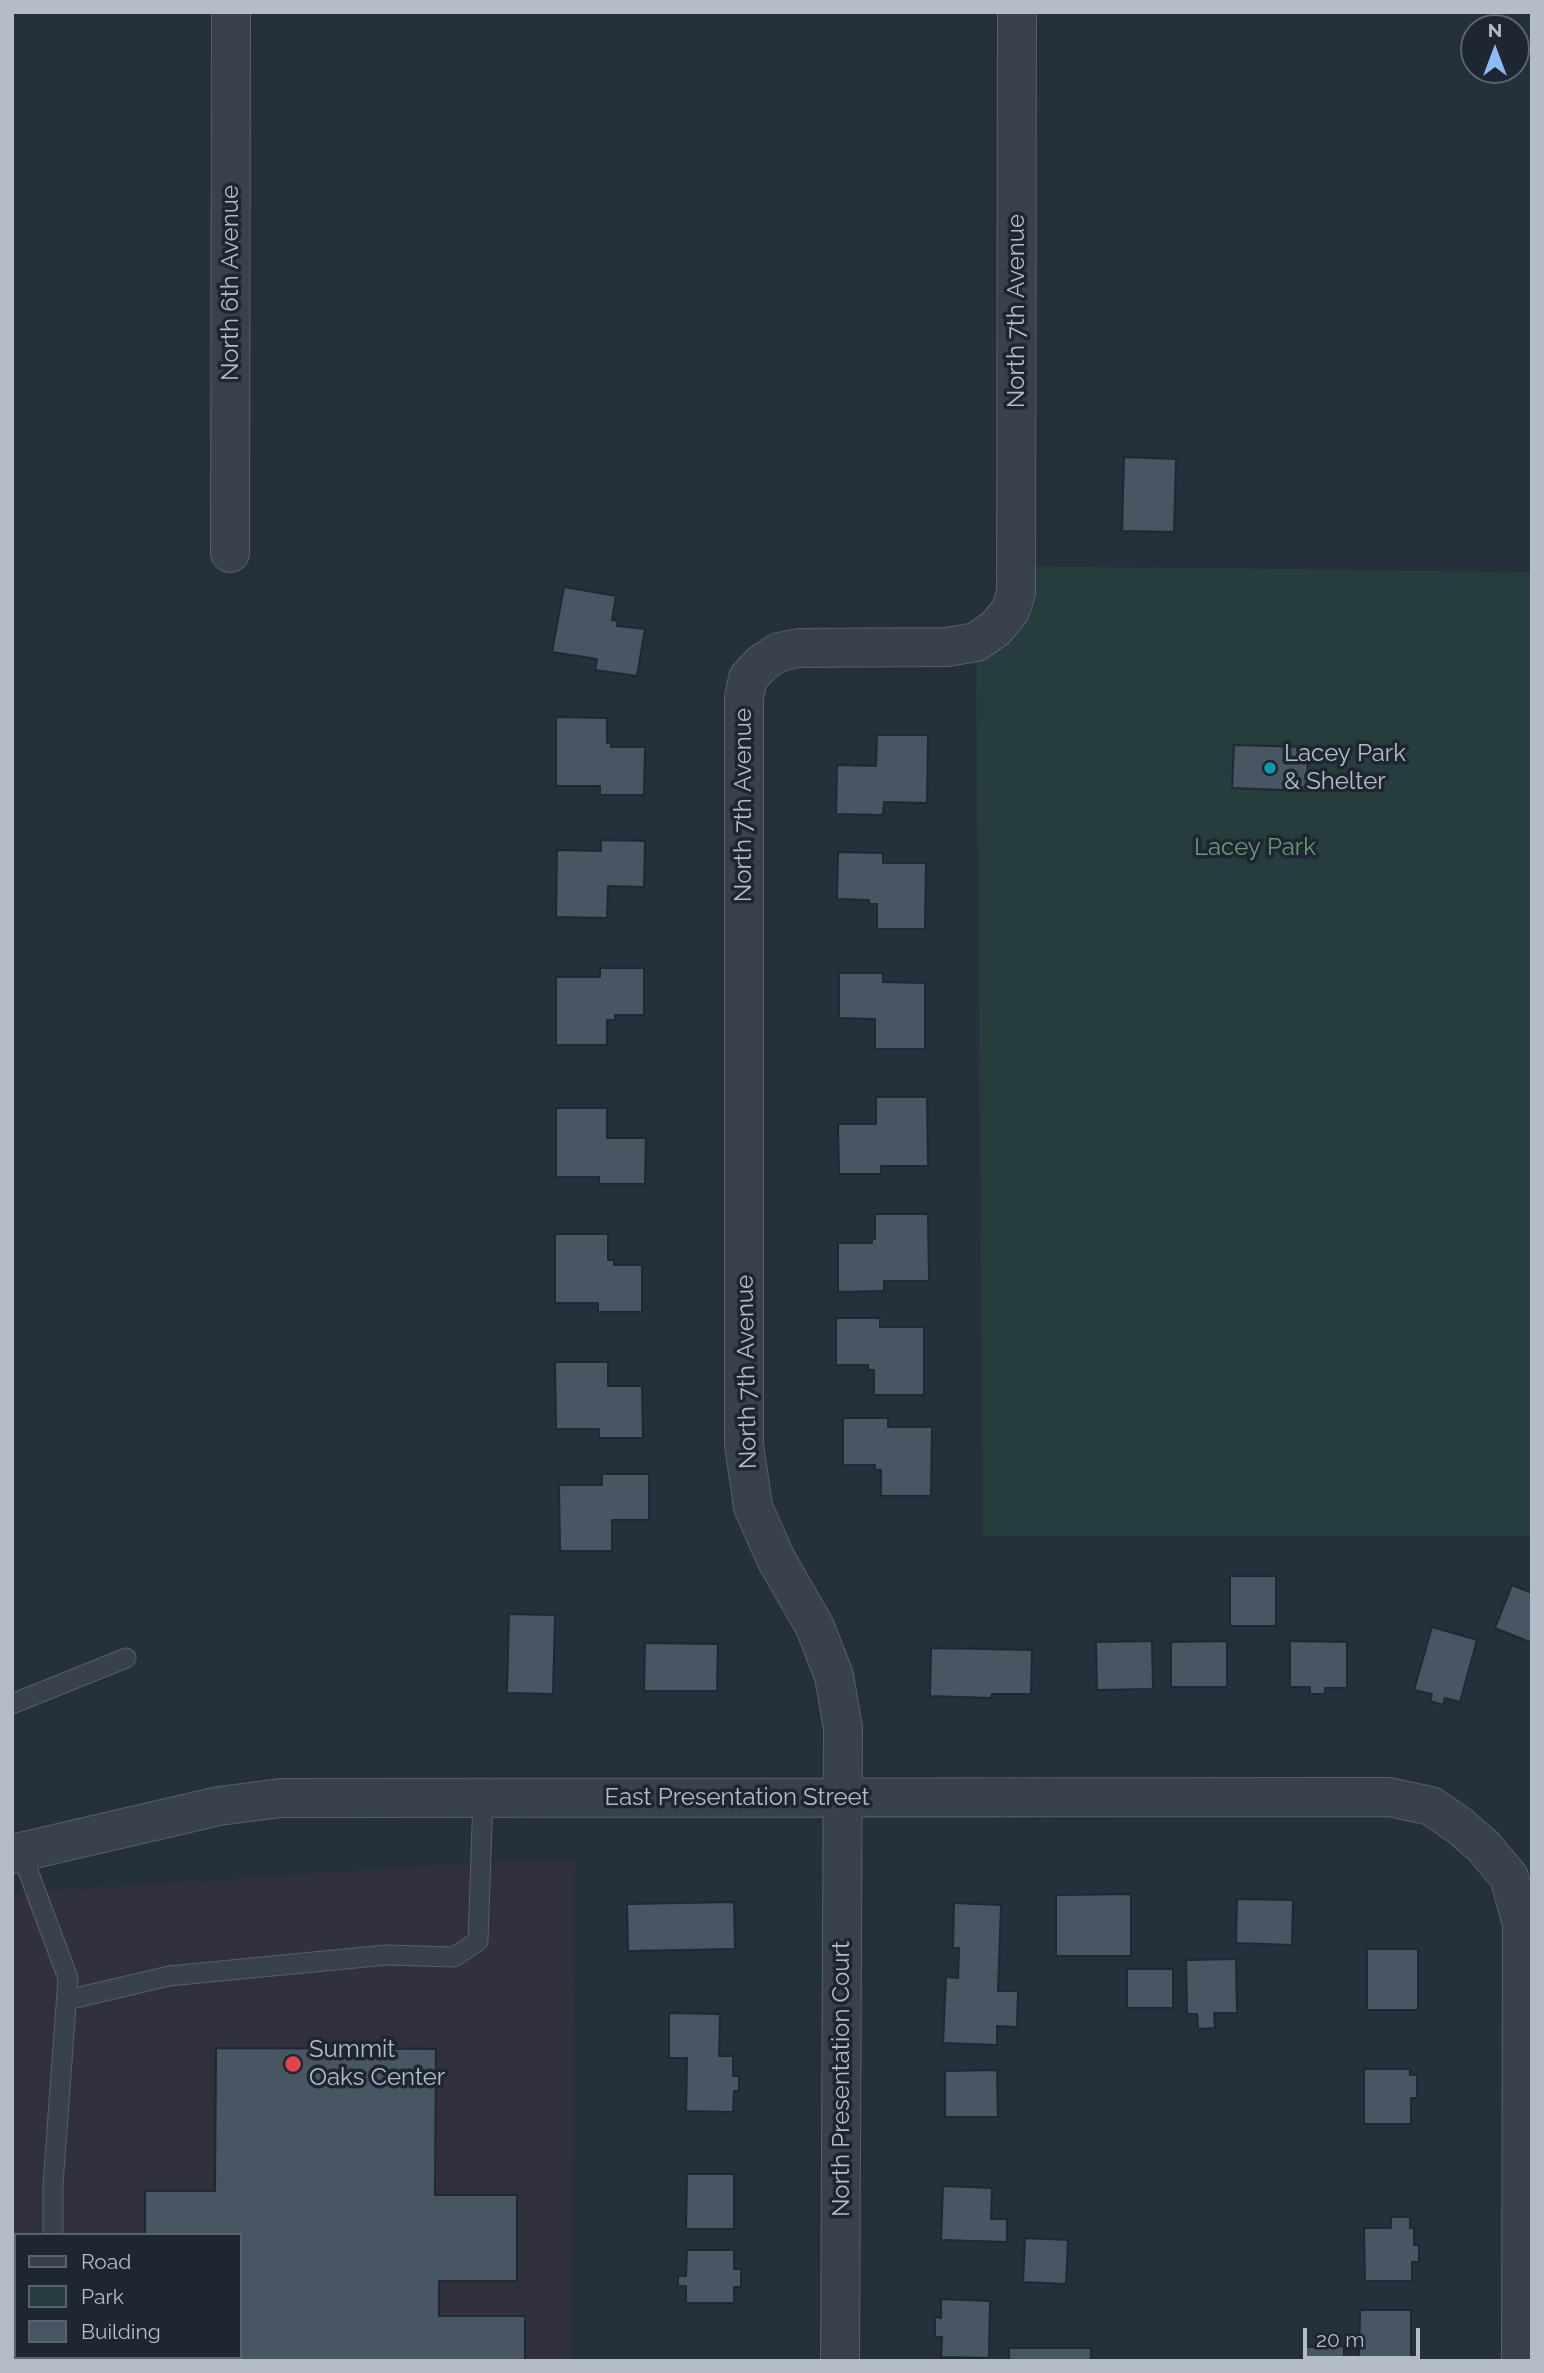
<!DOCTYPE html>
<style>
body{margin:0}
#map{position:relative;width:1544px;height:2373px;overflow:hidden;background:#24303b;font-family:Raleway,sans-serif}
canvas{display:block}
.frame{position:absolute;inset:0;border:14px solid #b4bcc7;pointer-events:none}
.legend{position:absolute;left:14px;top:2233px;width:228px;height:126px;box-sizing:border-box;background:#1d2631;border:2px solid #59626d;margin:0;padding:9px 12px;list-style:none;font-size:21px;color:#b4bcc7}
.legend li{display:flex;align-items:center;gap:14px;height:35px}
.legend b{width:35px;border:2px solid #59626d}
.north{position:absolute;left:1460px;top:14px;width:70px;height:70px;box-sizing:border-box;background:#1d2631;border:2px solid #59626d;border-radius:50%;rotate:0deg;font-size:19px;font-weight:700;line-height:28px;text-align:center;color:#b4bcc7}
.north::after{content:'';display:block;margin:auto;width:24px;height:32px;background:#8dbbf3;clip-path:polygon(50% 0,100% 100%,50% 72%,0 100%)}
.scale{position:absolute;left:1303px;top:2328px;width:117px;height:32px;box-sizing:border-box;border:4px solid #b4bcc7;border-top:0;padding-left:9px;font-size:21px;line-height:24px;white-space:nowrap;color:#b4bcc7;-webkit-text-stroke:5px #1d2631;paint-order:stroke}
</style>
<div id="map">
<canvas width="1544" height="2373"></canvas>
<div class="frame"></div>
<ul class="legend">
<li><b style="height:9px;background:#38414c"></b>Road</li>
<li><b style="height:19px;background:#273d3d"></b>Park</li>
<li><b style="height:19px;background:#485562"></b>Building</li>
</ul>
<div class="north">N</div>
<div class="scale">20 m</div>
</div>
<script>
const context = document.querySelector('canvas').getContext('2d');
context.lineJoin = 'round';
function paint(path, color) { context.fillStyle = color; context.fill(path, 'evenodd'); }
const toPath = rows => new Path2D(rows.map(r => 'M' + r).join(''));
function strokePath(path, color, width, dash) { context.strokeStyle = color; context.lineWidth = width; context.lineCap = dash ? 'butt' : 'round'; context.setLineDash(dash || []); context.stroke(path); }
function write(font, color, halo, rows, align = 'center') {
  context.font = font + ' Raleway,sans-serif'; context.lineWidth = 7; context.setLineDash([]); context.textBaseline = 'middle'; context.strokeStyle = halo; context.fillStyle = color; for (const [text, x, y, turn = 0] of rows) {
    context.save(); context.translate(x, y); context.rotate((+turn || 0) * Math.PI / 180); context.textAlign = isNaN(turn) ? turn : align; if (halo) context.strokeText(text, 0, 0); context.fillText(text, 0, 0); context.restore();
  }
}
paint(toPath([
 [575,1859,572,2361,12,2361,12,1893,469,1863],
 [16,2235,240,2235,240,2357,16,2357]
]), '#31303d');
paint(toPath([
 [1016,566,1532,572,1532,1536,983,1536,976,642]
]), '#273d3d');
const building = toPath([
 [1124,457,1176,459,1174,532,1122,531,1124,457],
 [564,587,616,596,612,620,618,621,617,626,645,629,637,676,595,670,597,659,552,652,564,587],
 [556,717,607,718,607,743,611,743,611,747,645,747,644,795,600,795,600,786,556,786,556,717],
 [877,735,928,735,927,803,884,802,883,815,836,814,837,765,876,766,877,735],
 [1234,745,1308,747,1307,791,1232,788,1234,745],
 [601,840,645,841,644,887,608,886,607,918,556,917,557,850,601,851,601,840],
 [838,852,883,853,883,863,926,863,925,929,877,929,877,904,869,904,869,900,837,899,838,852],
 [600,968,644,968,644,1015,615,1015,615,1020,607,1020,607,1045,556,1045,556,977,600,977,600,968],
 [839,973,883,973,883,982,925,983,925,1049,875,1049,875,1019,839,1018,839,973],
 [876,1097,927,1097,928,1166,881,1166,881,1174,839,1174,838,1124,876,1124,876,1097],
 [556,1108,607,1108,607,1138,646,1138,645,1184,599,1184,599,1177,556,1177,556,1108],
 [875,1214,928,1214,929,1281,884,1281,884,1291,838,1292,838,1243,872,1243,872,1239,875,1239,875,1214],
 [555,1234,608,1234,608,1260,614,1260,614,1265,642,1265,642,1312,598,1312,598,1303,555,1303,555,1234],
 [836,1318,880,1318,880,1327,924,1327,924,1395,874,1395,874,1370,868,1370,868,1365,836,1365,836,1318],
 [555,1362,608,1362,608,1386,642,1386,643,1438,599,1438,599,1429,556,1429,555,1362],
 [843,1418,888,1418,888,1427,932,1427,931,1496,881,1496,881,1470,875,1470,875,1465,843,1465,843,1418],
 [602,1474,649,1474,649,1520,612,1520,612,1551,560,1551,559,1485,602,1485,602,1474],
 [1230,1576,1276,1576,1276,1626,1230,1626,1230,1576],
 [1512,1585,1532,1593,1532,1643,1495,1628,1512,1585],
 [509,1614,555,1615,553,1694,507,1693,509,1614],
 [1432,1627,1477,1640,1460,1702,1445,1698,1443,1705,1430,1701,1432,1694,1414,1690,1432,1627],
 [1152,1641,1153,1689,1097,1690,1096,1642,1152,1641],
 [1227,1641,1227,1687,1171,1687,1171,1642,1227,1641],
 [1290,1641,1347,1642,1347,1688,1325,1688,1325,1694,1310,1694,1310,1687,1290,1687,1290,1641],
 [645,1643,718,1644,717,1691,644,1691,645,1643],
 [931,1648,1032,1650,1031,1694,992,1694,991,1698,930,1696,931,1648],
 [1131,1894,1131,1956,1056,1956,1056,1895,1131,1894],
 [1237,1899,1293,1900,1292,1945,1236,1943,1237,1899],
 [734,1902,735,1949,628,1951,627,1904,734,1902],
 [954,1903,1001,1905,998,1991,1018,1991,1017,2027,997,2026,997,2045,943,2043,946,1977,958,1978,959,1948,953,1948,954,1903],
 [1367,1949,1418,1949,1418,2010,1367,2010,1367,1949],
 [1236,1959,1237,2013,1214,2013,1215,2028,1198,2029,1197,2014,1187,2014,1186,1960,1236,1959],
 [1127,1969,1173,1969,1173,2008,1127,2008,1127,1969],
 [669,2013,720,2014,719,2056,733,2056,733,2076,739,2076,739,2091,734,2091,733,2112,686,2111,687,2058,669,2058,669,2013],
 [216,2048,436,2049,435,2195,517,2195,517,2281,439,2281,439,2316,525,2316,525,2361,149,2361,149,2357,240,2357,240,2235,145,2235,145,2191,215,2191,216,2048],
 [1364,2069,1410,2069,1410,2075,1417,2075,1417,2098,1411,2098,1411,2124,1364,2124,1364,2069],
 [997,2070,998,2117,945,2117,945,2071,997,2070],
 [687,2174,734,2174,734,2229,686,2229,687,2174],
 [943,2186,992,2188,991,2219,1007,2219,1007,2242,941,2240,943,2186],
 [1391,2217,1410,2217,1410,2228,1414,2228,1414,2245,1419,2245,1419,2262,1412,2262,1412,2281,1365,2281,1364,2228,1391,2228,1391,2217],
 [1025,2238,1068,2240,1066,2284,1023,2282,1025,2238],
 [687,2250,734,2250,734,2269,741,2269,741,2287,734,2287,734,2303,686,2303,686,2286,678,2286,678,2276,686,2276,687,2250],
 [941,2299,990,2301,989,2358,941,2357,942,2337,935,2337,935,2317,941,2318,941,2299],
 [1360,2310,1411,2310,1411,2357,1359,2357,1360,2310],
 [1344,2346,1344,2361,1306,2361,1306,2347,1344,2346],
 [1009,2348,1091,2348,1091,2361,1009,2361,1009,2348]
]);
paint(building, '#485562');
strokePath(building, '#1f2833', 2);
const service = toPath([
 [12,1704,126,1658],
 [21,1852,68,1978,53,2185,53,2235],
 [67,2000,169,1976,386,1955,454,1957,478,1941,483,1798],
 [53,2361,53,2357]
]);
const minor = toPath([
 [230,553,231,12],
 [12,1854,219,1806,281,1798,1389,1797,1431,1806,1460,1826,1484,1847,1509,1877,1522,1924,1521,2361],
 [840,2361,843,1728,834,1676,815,1627,776,1559,753,1507,744,1444,744,697,748,678,762,663,779,652,799,648,947,647,976,642,996,628,1010,611,1016,593,1017,12]
]);
strokePath(service, '#565f6a', 21);
strokePath(minor, '#565f6a', 40);
strokePath(service, '#38414c', 19);
strokePath(minor, '#38414c', 38);
for (const [x, y, r, color] of [
 [1270,768,7,"#0f9aa8"],
 [293,2064,9,"#e0444e"]
]) { const dot = new Path2D(); dot.arc(x, y, r, 0, 2 * Math.PI); context.fillStyle = color; context.fill(dot); strokePath(dot, '#1d2631', 2.5); }
write('24px', '#b4bcc7', '#1d2631', [
 ["North 6th Avenue",231,283,-90],
 ["North 7th Avenue",1017,311,-90],
 ["North 7th Avenue",744,805,-90],
 ["North 7th Avenue",747,1372,-91],
 ["East Presentation Street",737,1798],
 ["North Presentation Court",842,2079,-90]
]);
write('24px', '#b4bcc7', '#1d2631', [
 ["Lacey Park",1284,754],
 ["& Shelter",1284,782],
 ["Summit",309,2050],
 ["Oaks Center",309,2078]
], 'left');
write('24px', '#6c9773', '#1d2631', [
 ["Lacey Park",1255,848]
]);
</script>
